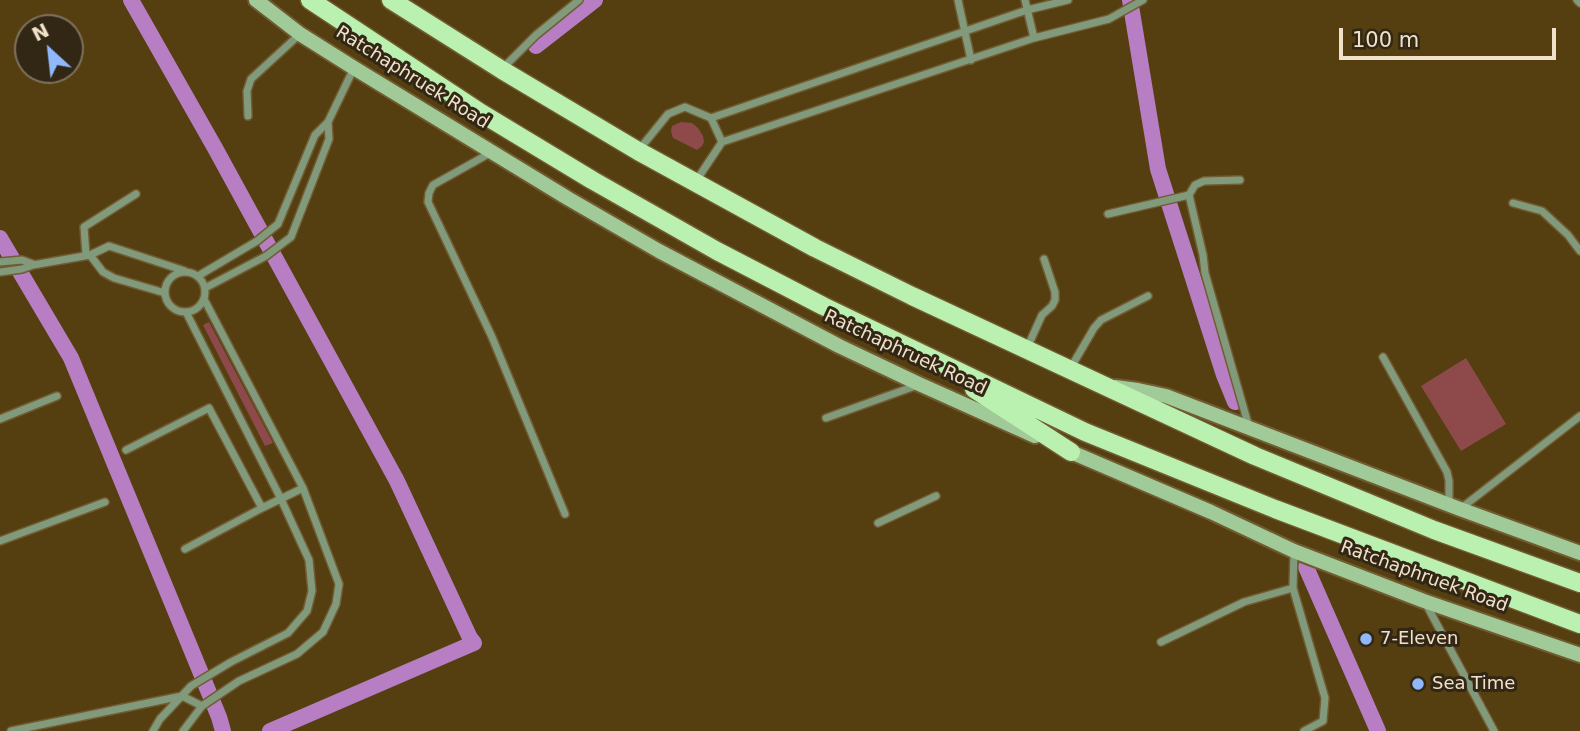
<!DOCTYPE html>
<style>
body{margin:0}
#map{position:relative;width:1580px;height:731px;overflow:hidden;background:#553e10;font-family:"DejaVu Sans",sans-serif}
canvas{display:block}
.north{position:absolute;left:14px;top:14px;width:70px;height:70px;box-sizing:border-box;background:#322715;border:2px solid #7e715d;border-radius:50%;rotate:333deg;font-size:19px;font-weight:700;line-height:28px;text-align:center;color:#efe1ca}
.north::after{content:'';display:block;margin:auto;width:24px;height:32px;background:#90b8fd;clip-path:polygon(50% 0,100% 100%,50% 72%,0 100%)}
.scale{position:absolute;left:1339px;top:28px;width:217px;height:32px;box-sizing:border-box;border:4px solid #efe1ca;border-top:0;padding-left:9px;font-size:21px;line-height:24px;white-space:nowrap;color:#efe1ca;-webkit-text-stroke:5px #322715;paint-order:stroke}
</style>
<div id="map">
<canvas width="1580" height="731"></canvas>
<div class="north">N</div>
<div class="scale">100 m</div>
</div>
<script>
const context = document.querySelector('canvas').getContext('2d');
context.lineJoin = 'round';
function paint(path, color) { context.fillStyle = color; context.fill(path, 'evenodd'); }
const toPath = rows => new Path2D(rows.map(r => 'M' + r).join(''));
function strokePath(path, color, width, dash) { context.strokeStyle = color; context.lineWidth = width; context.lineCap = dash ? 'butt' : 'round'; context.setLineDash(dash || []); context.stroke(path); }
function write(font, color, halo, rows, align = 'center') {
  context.font = font + ' "DejaVu Sans",sans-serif'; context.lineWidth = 6; context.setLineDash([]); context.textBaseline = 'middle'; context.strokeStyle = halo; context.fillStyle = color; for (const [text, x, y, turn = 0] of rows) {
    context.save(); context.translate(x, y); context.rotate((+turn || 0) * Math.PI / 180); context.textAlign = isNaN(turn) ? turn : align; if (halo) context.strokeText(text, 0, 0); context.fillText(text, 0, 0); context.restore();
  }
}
paint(toPath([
 [681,122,692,123,698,128,703,136,704,142,702,146,697,150,673,138,671,131,672,126],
 [209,322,273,443,265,446,203,325],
 [1466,358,1506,424,1461,451,1421,386]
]), '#8e4a4b');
strokePath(toPath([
 [131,0,215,148,397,481,470,638,474,643,270,731],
 [1130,0,1158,169,1224,375,1235,402],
 [536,46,595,0],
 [0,238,71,358,219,717,223,731],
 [1306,567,1378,731]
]), '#b87ec4', 16);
const minor = toPath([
 [958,0,971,60],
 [1025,0,1034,38],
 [1577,0,1580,3],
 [502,69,536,35,579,0],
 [248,116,247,91,251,79,300,34],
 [711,118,1027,10,1068,0],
 [722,142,1034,38,1109,19,1143,0],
 [638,151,668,114,685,107,711,118,722,142,696,181],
 [492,152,433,185,429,193,428,202,492,337,565,514],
 [1240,180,1204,181,1195,185,1189,195,1203,255,1205,273,1249,427],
 [1513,203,1542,211,1568,235,1580,251],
 [1108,214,1189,195],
 [86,255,84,227,136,194],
 [90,255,103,272,114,278,165,293],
 [0,262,22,260,33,264],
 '165 292a20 20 0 1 1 40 0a20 20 0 1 1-40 0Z',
 [0,272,22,269,33,265,90,255,109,246,185,271],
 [198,276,257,241,278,224,315,135,328,122,354,68],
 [205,288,266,256,291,237,329,139,328,122],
 [1027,348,1042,315,1052,306,1055,300,1055,292,1044,259],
 [1383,357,1447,472,1449,481,1449,504],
 [1070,369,1094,328,1101,320,1148,296],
 [826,418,918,385],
 [0,419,57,396],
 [126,450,209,408,262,508],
 [1460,509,1580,416],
 [878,523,936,496],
 [0,541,105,502],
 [185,549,262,508,303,488],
 [1294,551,1293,588,1325,698,1323,721,1304,731],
 [1426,604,1494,731],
 [1161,642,1244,602,1293,588],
 [11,731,182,696,202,706],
 [153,731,160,719,191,686,231,662,288,633,307,611,312,591,309,560,281,499,186,312],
 [183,731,202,706,239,681,297,654,323,632,336,604,339,584,303,488,204,299]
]);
const secondary = toPath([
 [256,0,300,34,354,68,569,199,659,251,839,346,919,384,1035,436],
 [1115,387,1138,390,1166,396,1460,509,1580,553],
 [1064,449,1211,512,1294,551,1424,601,1580,655]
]);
const primary = toPath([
 [310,0,481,113,592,180,717,251,823,306,1085,432,1275,509,1580,624],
 [391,0,502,70,638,151,815,248,912,296,1255,456,1434,530,1580,583],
 [974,389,1071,452]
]);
strokePath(minor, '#715b31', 10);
strokePath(secondary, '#715b31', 18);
strokePath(primary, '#715b31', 21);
strokePath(minor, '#809a7b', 7);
strokePath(secondary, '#a1ca99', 14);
strokePath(primary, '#baf0b0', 18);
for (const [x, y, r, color] of [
 [1366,639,7,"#90b8fd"],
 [1418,684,7,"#90b8fd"]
]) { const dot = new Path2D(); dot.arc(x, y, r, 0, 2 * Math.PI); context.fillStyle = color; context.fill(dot); strokePath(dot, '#322715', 2.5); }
write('18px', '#efe1ca', '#322715', [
 ["Ratchaphruek Road",412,78,32],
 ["Ratchaphruek Road",905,353,25],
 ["Ratchaphruek Road",1424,577,20]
]);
write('18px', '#efe1ca', '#322715', [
 ["7-Eleven",1380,639],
 ["Sea Time",1432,684]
], 'left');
</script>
